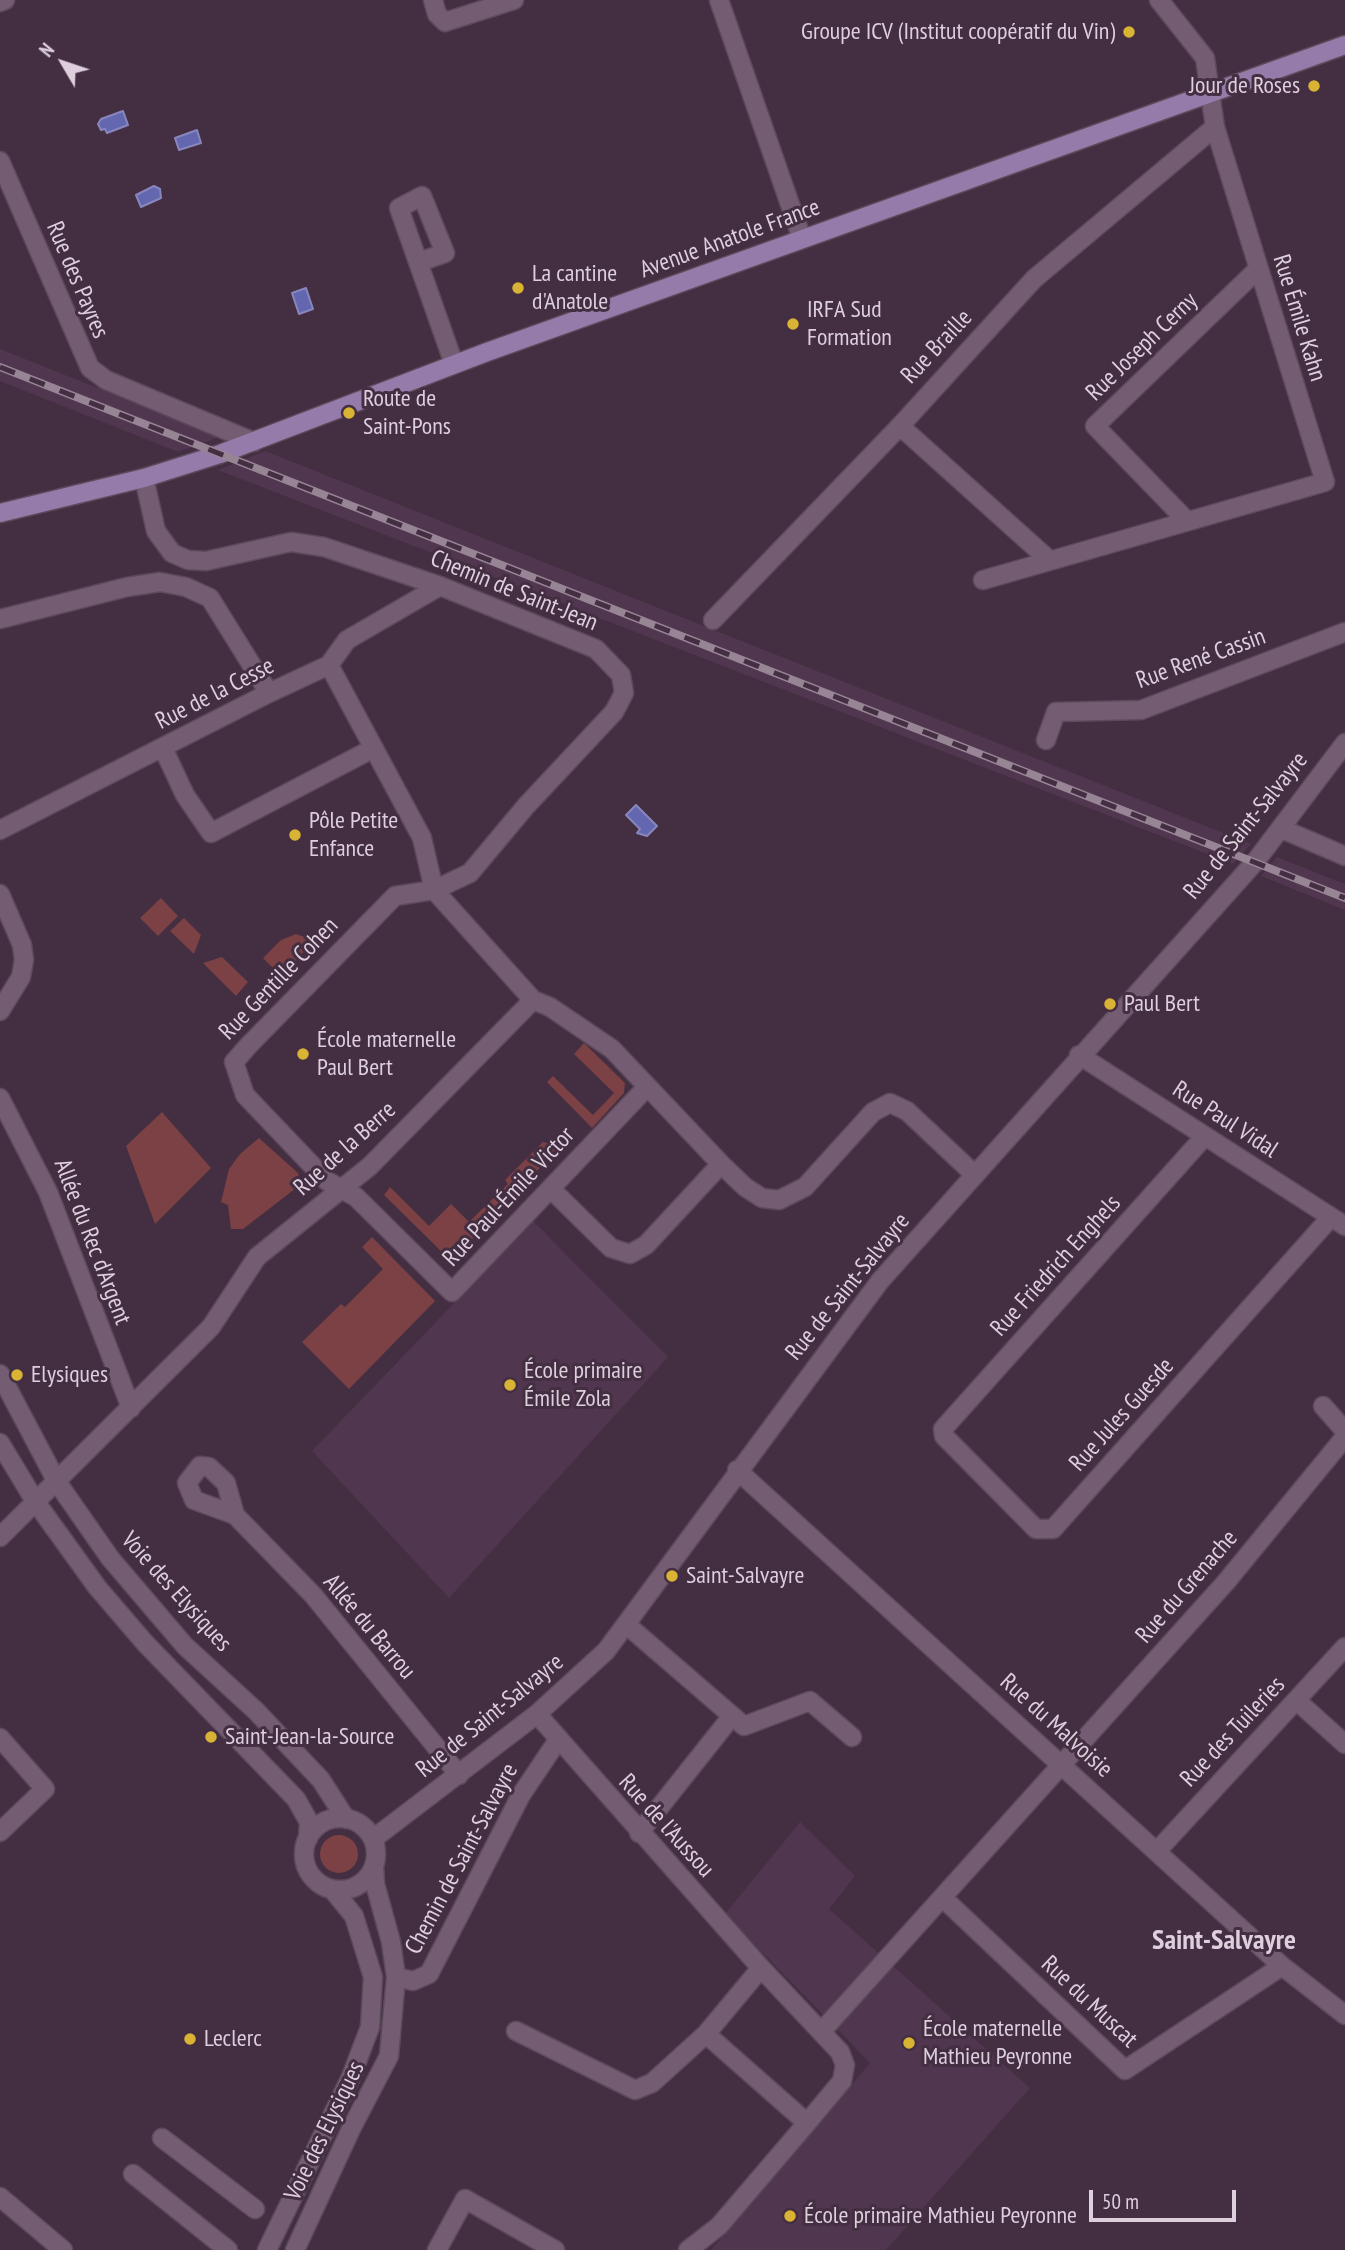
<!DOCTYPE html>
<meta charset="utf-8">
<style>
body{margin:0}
#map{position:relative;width:1345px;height:2250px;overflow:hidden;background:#442e42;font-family:"PT Sans Narrow",sans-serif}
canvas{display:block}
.north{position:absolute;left:28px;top:28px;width:70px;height:70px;-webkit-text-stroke:5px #442e42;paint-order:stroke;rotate:309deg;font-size:19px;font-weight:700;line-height:28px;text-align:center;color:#ddcfdc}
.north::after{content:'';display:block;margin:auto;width:24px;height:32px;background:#ddcfdc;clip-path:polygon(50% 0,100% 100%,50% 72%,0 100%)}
.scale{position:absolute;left:1089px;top:2190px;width:147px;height:32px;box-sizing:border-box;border:4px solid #ddcfdc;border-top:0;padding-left:9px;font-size:21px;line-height:24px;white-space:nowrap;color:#ddcfdc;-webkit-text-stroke:5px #442e42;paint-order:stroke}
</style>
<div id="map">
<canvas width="1345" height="2250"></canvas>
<div class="north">N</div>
<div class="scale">50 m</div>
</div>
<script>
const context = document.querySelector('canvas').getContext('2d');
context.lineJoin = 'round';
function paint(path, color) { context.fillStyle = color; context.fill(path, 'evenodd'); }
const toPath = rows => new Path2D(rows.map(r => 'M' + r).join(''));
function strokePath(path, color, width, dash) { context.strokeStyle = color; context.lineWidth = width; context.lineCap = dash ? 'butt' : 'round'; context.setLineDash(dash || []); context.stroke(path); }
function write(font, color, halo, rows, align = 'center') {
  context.font = font + ' "PT Sans Narrow",sans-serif'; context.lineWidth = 6; context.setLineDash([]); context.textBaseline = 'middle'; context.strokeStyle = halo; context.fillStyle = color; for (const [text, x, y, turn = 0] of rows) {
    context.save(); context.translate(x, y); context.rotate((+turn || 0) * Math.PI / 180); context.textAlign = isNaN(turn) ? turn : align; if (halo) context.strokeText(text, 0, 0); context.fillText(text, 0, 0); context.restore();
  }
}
paint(toPath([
 [0,349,220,437,178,452,0,381],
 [265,451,1251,844,1233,864,218,470],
 [1277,857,1345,884,1345,910,1261,876],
 [533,1221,668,1357,449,1598,312,1451],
 [800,1822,855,1876,829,1909,1030,2088,886,2250,711,2250,870,2063,725,1914]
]), '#51364f');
paint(toPath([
 [161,898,178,916,158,936,140,918],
 [184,918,201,935,194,954,170,931],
 [296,934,305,937,310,944,282,977,263,958,281,940],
 [222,957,248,982,236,996,203,963],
 [584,1043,625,1083,624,1093,592,1128,547,1082,553,1076,593,1115,614,1093,574,1054],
 [162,1112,211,1168,155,1224,126,1146],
 [259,1138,298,1173,300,1185,243,1229,231,1229,228,1205,221,1202,229,1169,240,1154],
 [543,1142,554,1145,557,1150,459,1253,443,1253,384,1195,390,1187,429,1226,451,1204,469,1222,508,1184,505,1180],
 [372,1237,435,1301,349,1389,302,1342,341,1304,345,1307,383,1269,362,1247],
 '320 1854a19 19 0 1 1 38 0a19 19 0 1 1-38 0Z'
]), '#7b4144');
const water = toPath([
 [123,111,128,125,107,133,105,129,101,130,98,124,101,119,123,111],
 [197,130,201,143,179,150,175,138,197,130],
 [154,186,160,189,161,198,141,207,136,195,154,186],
 [306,288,313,309,299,314,292,293,306,288],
 [636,805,657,826,647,836,637,833,640,829,626,815,636,805]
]);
paint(water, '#6367b0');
strokePath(water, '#8886bd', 2);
const minor = toPath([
 [433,0,437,14,445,22,514,0],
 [719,0,802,239],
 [0,2,5,0],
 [0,161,90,368,106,380,254,442],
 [419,262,445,253,422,196,399,208,448,347,454,364],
 [900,426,1048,559],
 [144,478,156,531,172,553,188,560,206,561,291,542,324,547,440,586,596,649,621,675,624,693,614,712,526,806,470,873,434,890,395,896,249,1045,234,1062,245,1095,327,1181,356,1197,452,1292,647,1087],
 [1187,521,1095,426,1258,269],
 [983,580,1325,482,1215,127,1205,58,1159,0],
 [0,619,127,587,160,582,186,587,210,598,269,693],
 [713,620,900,426,1034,279,1215,127],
 [1046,740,1056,712,1141,710,1345,632],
 [163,748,185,795,211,833,374,748],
 [1282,829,1345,856],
 [0,830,269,693,329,665,347,640,440,586],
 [0,894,22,945,24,960,21,977,0,1011],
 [533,1000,550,1007,612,1049,721,1164,745,1187,762,1198,779,1200,805,1187,873,1112,890,1103,907,1111,974,1174],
 [1079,1055,1345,1226],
 [0,1098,48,1192,131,1408],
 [1205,1136,943,1429,944,1436,1036,1529,1053,1529,1331,1217],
 [551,1189,611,1248,630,1254,646,1245,721,1164],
 [0,1374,57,1482,110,1558,185,1646,256,1711,321,1780,346,1819],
 [1323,1406,1345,1431],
 [0,1443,35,1501,97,1587,145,1643,296,1799,309,1822,308,1839],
 [737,1470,1282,1966,1345,2015],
 [235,1515,194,1500,187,1483,200,1466,209,1467,226,1483,235,1515,313,1595,459,1775],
 [0,1537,211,1327,257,1257,370,1166,533,1000,434,890,422,838,329,665],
 [627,1625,744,1726,810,1701,852,1737],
 [1296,1700,1345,1744],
 [537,1714,761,1968],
 [0,1738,45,1789,0,1832],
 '304 1854a36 36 0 1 1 72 0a36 36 0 1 1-72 0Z',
 [639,1833,732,1716],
 [373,1839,537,1714,606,1651,880,1281,1255,862,1345,743],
 [1157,1851,1345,1647],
 [944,1899,1125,2070,1282,1966],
 [396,1977,413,1981,429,1974,521,1795,558,1740],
 [516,2031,635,2090,652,2083,706,2034],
 [821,2032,1226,1582,1345,1437],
 [162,2138,255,2209],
 [133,2174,228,2250],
 [0,2197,63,2250],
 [267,2250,351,2077,370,2027,373,1977,354,1916,332,1889],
 [295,2250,351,2129,389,2056,396,1977,391,1942,375,1884,374,1866],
 [437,2250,465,2199,555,2250],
 [688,2250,719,2226,807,2123,842,2081,845,2065,840,2052,761,1968,706,2034,807,2123]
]);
const major = toPath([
 [0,513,144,478,220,454,487,352,1345,45]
]);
strokePath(minor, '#5c4a5b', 21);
strokePath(major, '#5c4a5b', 21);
strokePath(minor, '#745c72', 18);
strokePath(major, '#957ba9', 18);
const rail = toPath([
 [0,367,1345,898]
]);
strokePath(rail, '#978596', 8);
strokePath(rail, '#442e42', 5, [16]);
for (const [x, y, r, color] of [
 [1129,32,7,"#d9b334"],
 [1314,86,7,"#d9b334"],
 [518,288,7,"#d9b334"],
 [793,324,7,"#d9b334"],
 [349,413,7,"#d9b334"],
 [295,835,7,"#d9b334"],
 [1110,1004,7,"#d9b334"],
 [303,1054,7,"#d9b334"],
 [17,1375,7,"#d9b334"],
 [510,1385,7,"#d9b334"],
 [672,1576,7,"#d9b334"],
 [211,1737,7,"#d9b334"],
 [190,2039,7,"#d9b334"],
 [909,2043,7,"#d9b334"],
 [790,2216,7,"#d9b334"]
]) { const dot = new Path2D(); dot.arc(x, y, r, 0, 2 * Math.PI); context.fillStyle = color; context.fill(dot); strokePath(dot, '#442e42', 2.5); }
write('24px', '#ddcfdc', '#442e42', [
 ["Groupe ICV (Institut coopératif du Vin)",1115,32,"right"],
 ["Jour de Roses",1300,86,"right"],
 ["La cantine",532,274],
 ["d'Anatole",532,302],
 ["IRFA Sud",807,310],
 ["Formation",807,338],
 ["Route de",363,399],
 ["Saint-Pons",363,427],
 ["Pôle Petite",309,821],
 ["Enfance",309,849],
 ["Paul Bert",1124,1004],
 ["École maternelle",317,1040],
 ["Paul Bert",317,1068],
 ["École primaire",524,1371],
 ["Émile Zola",524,1399],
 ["Elysiques",31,1375],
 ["Saint-Salvayre",686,1576],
 ["Saint-Jean-la-Source",225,1737],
 ["École maternelle",923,2029],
 ["Mathieu Peyronne",923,2057],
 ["Leclerc",204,2039],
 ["École primaire Mathieu Peyronne",804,2216]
], 'left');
write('24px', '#ddcfdc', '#442e42', [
 ["Avenue Anatole France",730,239,-20],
 ["Rue des Payres",77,280,67],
 ["Rue Émile Kahn",1299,318,73],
 ["Rue Braille",937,347,-47],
 ["Rue Joseph Cerny",1142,347,-44],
 ["Chemin de Saint-Jean",514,591,22],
 ["Rue René Cassin",1201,659,-20],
 ["Rue de la Cesse",215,694,-27],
 ["Rue de Saint-Salvayre",1246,826,-51],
 ["Rue Gentille Cohen",279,979,-46],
 ["Rue Paul Vidal",1225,1120,33],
 ["Rue de la Berre",345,1149,-42],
 ["Rue Paul-Émile Victor",509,1197,-47],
 ["Allée du Rec d'Argent",92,1242,69],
 ["Rue Friedrich Enghels",1056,1266,-48],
 ["Rue de Saint-Salvayre",848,1287,-51],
 ["Rue Jules Guesde",1122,1415,-48],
 ["Rue du Grenache",1187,1587,-49],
 ["Voie des Elysiques",176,1592,48],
 ["Allée du Barrou",369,1627,50],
 ["Rue de Saint-Salvayre",490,1716,-39],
 ["Rue du Malvoisie",1056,1726,42],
 ["Rue des Tuileries",1233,1732,-47],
 ["Rue de l'Aussou",666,1826,48],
 ["Chemin de Saint-Salvayre",462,1859,-62],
 ["Rue du Muscat",1089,2002,43],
 ["Voie des Elysiques",325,2131,-64]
]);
write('bold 28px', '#ddcfdc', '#442e42', [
 ["Saint-Salvayre",1224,1941]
]);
</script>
